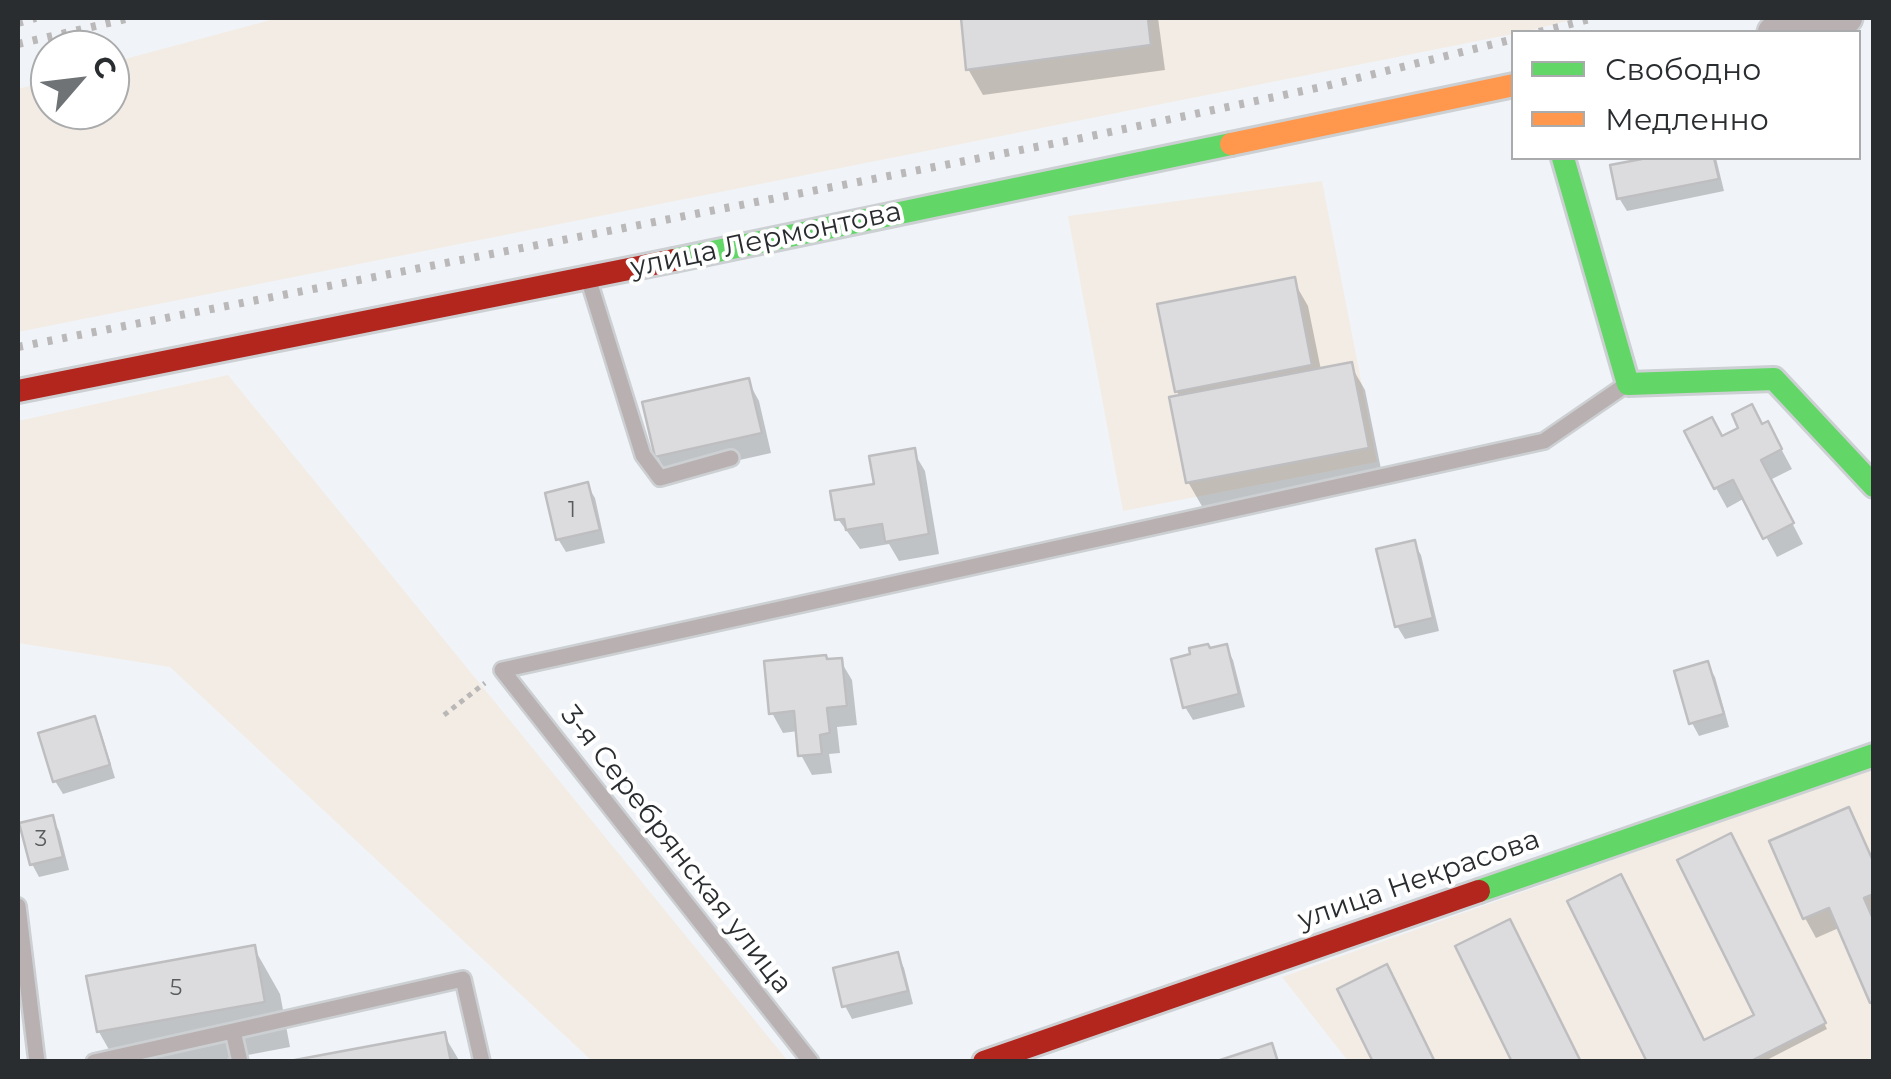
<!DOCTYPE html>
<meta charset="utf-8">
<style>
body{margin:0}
#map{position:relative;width:1891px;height:1079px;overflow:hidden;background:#f0f4f8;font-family:Montserrat,sans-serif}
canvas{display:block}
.frame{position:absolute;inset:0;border:20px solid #2a2d30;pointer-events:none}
.legend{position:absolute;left:1511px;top:30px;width:350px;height:130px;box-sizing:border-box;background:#fff;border:2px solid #aaabac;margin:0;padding:12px 18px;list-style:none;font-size:30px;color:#2a2d30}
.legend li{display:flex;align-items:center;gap:20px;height:50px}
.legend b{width:50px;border:2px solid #aaabac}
.north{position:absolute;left:30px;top:30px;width:100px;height:100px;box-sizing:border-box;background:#fff;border:2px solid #aaabac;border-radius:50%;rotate:62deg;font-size:28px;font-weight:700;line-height:40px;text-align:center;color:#2a2d30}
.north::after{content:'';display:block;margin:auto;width:35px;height:45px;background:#6f7376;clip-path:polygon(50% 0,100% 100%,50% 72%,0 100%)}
</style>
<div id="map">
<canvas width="1891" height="1079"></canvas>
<div class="frame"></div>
<ul class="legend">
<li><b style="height:12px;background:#63d668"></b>Свободно</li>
<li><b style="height:12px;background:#ff974d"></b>Медленно</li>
</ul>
<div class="north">С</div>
</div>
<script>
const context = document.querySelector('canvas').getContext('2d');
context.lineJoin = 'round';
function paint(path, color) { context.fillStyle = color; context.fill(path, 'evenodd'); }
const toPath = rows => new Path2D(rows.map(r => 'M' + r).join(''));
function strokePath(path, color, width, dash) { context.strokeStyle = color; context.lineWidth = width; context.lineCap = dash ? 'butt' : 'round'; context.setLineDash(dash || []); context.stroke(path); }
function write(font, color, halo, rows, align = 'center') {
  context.font = font + ' Montserrat,sans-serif'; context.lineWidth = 8; context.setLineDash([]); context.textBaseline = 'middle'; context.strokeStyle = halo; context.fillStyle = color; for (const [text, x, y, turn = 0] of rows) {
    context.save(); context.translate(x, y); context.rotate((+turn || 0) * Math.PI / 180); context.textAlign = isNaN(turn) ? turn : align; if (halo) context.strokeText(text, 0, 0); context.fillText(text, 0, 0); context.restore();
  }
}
paint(toPath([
 [278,18,1579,18,1528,31,18,332,18,89,50,80,50,110,110,110,110,63],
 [1322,181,1377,462,1123,511,1068,216],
 [228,375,788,1061,592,1061,170,667,18,643,18,421],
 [1873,768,1873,1061,1348,1061,1282,977]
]), '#f3ece4');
paint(toPath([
 [963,18,1158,18,1165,70,983,95,968,69],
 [1659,158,1716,158,1724,191,1627,211,1619,198,1613,167],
 [1293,280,1308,306,1321,370,1350,364,1365,390,1382,474,1203,508,1188,482,1180,397,1177,392],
 [748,381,759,401,771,453,668,476,657,456],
 [1762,426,1778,443,1792,469,1770,480,1803,544,1777,557,1745,498,1727,508,1716,488,1722,439],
 [913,451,925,471,939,554,899,561,889,544,860,549,838,519],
 [587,485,595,498,605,543,566,552,558,539],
 [1413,542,1421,555,1439,631,1405,639,1397,626],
 [1226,647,1233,660,1245,707,1193,720,1185,707,1209,651],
 [840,660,852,680,857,725,837,727,840,753,829,754,832,773,812,775,801,755,798,731,783,733,772,713,828,662],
 [1707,664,1715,677,1729,727,1699,736,1692,723],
 [94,719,101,732,115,778,63,794,55,781],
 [1848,810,1874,862,1874,1003,1841,927,1816,938,1805,918],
 [52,818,59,831,69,870,39,877,32,864],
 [1730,836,1827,1029,1763,1062,1650,1062,1703,1043,1758,1016],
 [254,948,280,994,290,1047,211,1062,116,1062,99,1032],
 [897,955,904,968,913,1004,852,1019,845,1006],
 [444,1035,460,1062,298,1062]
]), '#0003');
const building = toPath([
 [961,18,1148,18,1151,45,966,70,961,18],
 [1647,158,1714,158,1719,179,1617,199,1610,165,1647,158],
 [1295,277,1312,365,1175,392,1157,304,1295,277],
 [1352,362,1369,448,1186,483,1169,397,1352,362],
 [749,378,762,433,655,457,642,402,749,378],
 [1752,404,1762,424,1768,421,1782,449,1761,460,1794,523,1763,539,1733,480,1714,489,1684,431,1712,417,1722,436,1738,428,1732,414,1752,404],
 [915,448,929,534,885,542,882,524,846,530,844,519,835,520,830,491,874,484,869,456,915,448],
 [588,482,600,530,556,540,545,493,588,482],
 [1415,540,1433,618,1395,627,1376,549,1415,540],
 [1208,644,1210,648,1227,644,1239,694,1183,708,1171,659,1190,654,1189,648,1208,644],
 [826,655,827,659,842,658,847,706,827,708,830,733,820,735,822,754,798,756,794,711,769,714,764,661,826,655],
 [1708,661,1724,714,1689,724,1674,671,1708,661],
 [95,716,110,765,53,782,38,733,95,716],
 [1849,807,1874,863,1874,894,1864,898,1874,921,1874,1001,1870,1003,1829,908,1803,919,1769,841,1849,807],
 [53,815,63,857,30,865,19,823,53,815],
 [1731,833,1826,1023,1749,1062,1647,1062,1567,901,1621,874,1704,1040,1754,1015,1677,860,1731,833],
 [1510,919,1581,1062,1512,1062,1455,946,1510,919],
 [255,945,265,1002,97,1032,86,976,255,945],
 [898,952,908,991,842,1007,833,968,898,952],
 [1387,964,1435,1062,1373,1062,1337,989,1387,964],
 [445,1032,451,1062,284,1062,445,1032],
 [1272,1043,1278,1062,1214,1062,1272,1043]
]);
paint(building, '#dcdcde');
strokePath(building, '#bebec0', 2.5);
const lane = toPath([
 [589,281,643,455,660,478,731,458],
 [18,906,37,1062],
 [233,1031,463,979,482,1062],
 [94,1062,233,1031,240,1062],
 [811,1062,502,670,1544,441,1627,384]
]);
const street = toPath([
 [1773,32,1847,18]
]);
const fast = toPath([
 [1563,158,1628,384,1774,379,1874,486],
 [674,260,1231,144],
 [1479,891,1874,755]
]);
const slow = toPath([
 [1231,144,1514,85]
]);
const jam = toPath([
 [18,391,674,260],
 [984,1062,1479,891]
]);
strokePath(lane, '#cdd0d3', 20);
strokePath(street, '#cdd0d3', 35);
strokePath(fast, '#cdd0d3', 28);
strokePath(slow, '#cdd0d3', 28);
strokePath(jam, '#cdd0d3', 28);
strokePath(toPath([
 [444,715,485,683]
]), '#bab7b7', 5, [5, 5]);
strokePath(lane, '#b9b1b1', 15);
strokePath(street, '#b9b1b1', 30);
strokePath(fast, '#63d668', 22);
strokePath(slow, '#ff974d', 22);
strokePath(jam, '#b3261e', 22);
strokePath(toPath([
 [18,23,36,18],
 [1539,32,1594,18],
 [18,44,130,18],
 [18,347,1082,138,1326,86,1514,39]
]), '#bab8b8', 8, [5, 10]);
write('22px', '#595c5e', null, [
 ["1",572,511],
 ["3",41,840],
 ["5",176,989]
]);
write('28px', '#2a2d30', '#fff', [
 ["улица Лермонтова",766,240,-12],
 ["3-я Серебрянская улица",676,850,52],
 ["улица Некрасова",1419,880,-19]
]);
</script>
